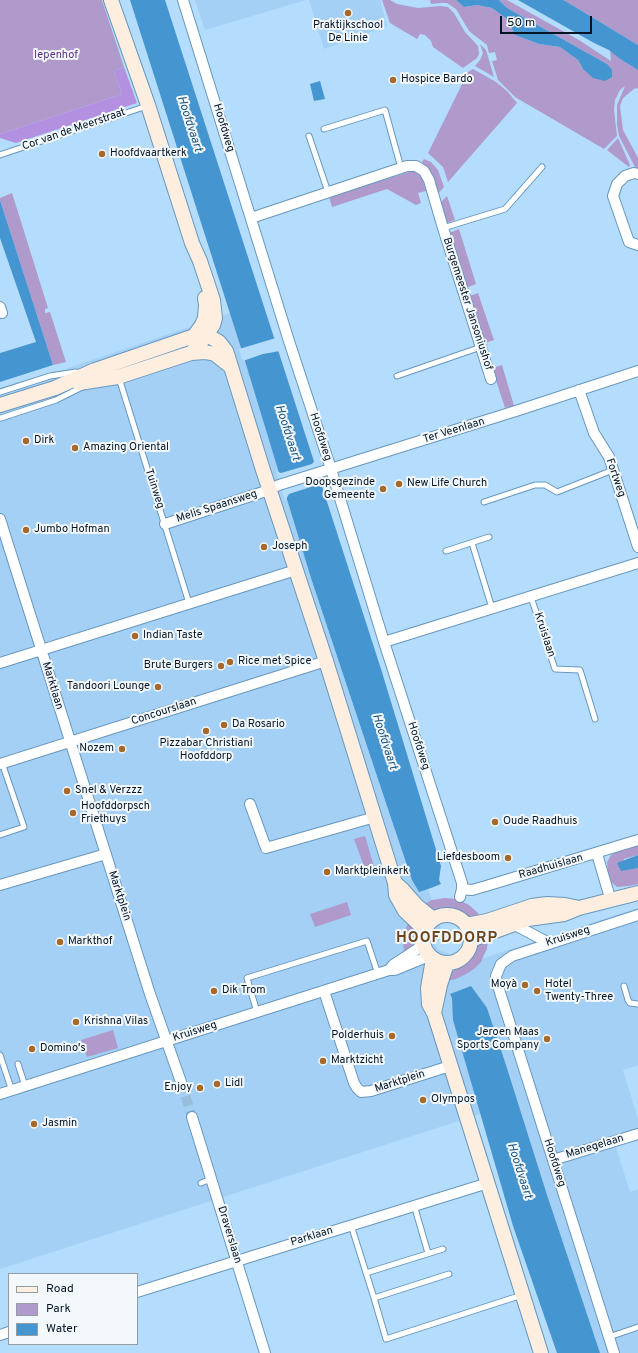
<!DOCTYPE html>
<meta charset="utf-8">
<style>
body{margin:0}
#map{position:relative;width:638px;height:1353px;overflow:hidden;background:#b4dcfd;font-family:Overpass,sans-serif}
canvas{display:block}
.legend{position:absolute;left:8px;top:1273px;width:130px;height:72px;box-sizing:border-box;background:#f3f8fc;border:1px solid #939da5;margin:0;padding:5px 7px;list-style:none;font-size:12px;color:#031423}
.legend li{display:flex;align-items:center;gap:8px;height:20px}
.legend b{width:20px;border:1px solid #939da5}
.scale{position:absolute;left:500px;top:16px;width:92px;height:18px;box-sizing:border-box;border:2px solid #031423;border-top:0;padding-left:5px;font-size:12px;line-height:14px;white-space:nowrap;color:#031423;-webkit-text-stroke:3px #f3f8fc;paint-order:stroke}
</style>
<div id="map">
<canvas width="638" height="1353"></canvas>
<ul class="legend">
<li><b style="height:5px;background:#feeedf"></b>Road</li>
<li><b style="height:11px;background:#af9acb"></b>Park</li>
<li><b style="height:11px;background:#4595d1"></b>Water</li>
</ul>
<div class="scale">50 m</div>
</div>
<script>
const context = document.querySelector('canvas').getContext('2d');
context.lineJoin = 'round';
function paint(path, color) { context.fillStyle = color; context.fill(path, 'evenodd'); }
const toPath = rows => new Path2D(rows.map(r => 'M' + r).join(''));
function strokePath(path, color, width, dash) { context.strokeStyle = color; context.lineWidth = width; context.lineCap = dash ? 'butt' : 'round'; context.setLineDash(dash || []); context.stroke(path); }
function write(font, color, halo, rows, align = 'center') {
  context.font = font + ' Overpass,sans-serif'; context.lineWidth = 4; context.setLineDash([]); context.textBaseline = 'middle'; context.strokeStyle = halo; context.fillStyle = color; for (const [text, x, y, turn = 0] of rows) {
    context.save(); context.translate(x, y); context.rotate((+turn || 0) * Math.PI / 180); context.textAlign = isNaN(turn) ? turn : align; if (halo) context.strokeText(text, 0, 0); context.fillText(text, 0, 0); context.restore();
  }
}
paint(toPath([
 [195,0,306,0,205,30],
 [309,0,380,0,387,26,324,49],
 [246,308,453,968,638,908,638,1065,623,1070,638,1119,638,1133,614,1141,630,1192,638,1189,638,1353,579,1353,496,1109,0,1269,0,391]
]), '#a4d0f5');
paint(toPath([
 [0,0,102,0,124,67,114,71,122,94,0,134],
 [382,0,390,0,397,4,418,8,440,6,448,7,454,13,465,32,478,46,479,54,477,58,463,68,433,47,431,41,425,35,420,34,417,39,390,23],
 [430,0,456,0,464,7,477,5,492,8,507,19,515,35,539,44,560,47,578,60,583,69,607,64,507,8,499,0,507,0,579,40,611,61,610,50,620,59,638,70,638,88,634,89,623,98,620,106,623,130,636,154,638,158,638,169,635,167,619,136,617,125,617,105,625,86,620,90,615,100,614,110,617,136,604,149,515,97,498,80,492,61,497,60,495,52,489,53,487,45,469,31,456,9,447,3,441,3,431,4],
 [563,0,638,0,638,45,567,2],
 [480,44,486,50,494,77,475,66,480,60,483,53],
 [473,69,496,82,507,91,517,103,448,182,443,167,428,153,468,72],
 [618,138,630,165,629,167,607,150],
 [424,159,431,162,438,170,444,187,438,194,427,168,422,162],
 [412,171,418,173,422,177,426,191,418,193,421,203,416,205,387,189,332,207,329,197],
 [12,193,48,308,45,309,45,313,50,312,66,362,53,365,0,200,0,198],
 [447,196,455,220,447,223,440,203],
 [459,229,476,284,466,288,449,233],
 [478,293,494,340,485,343,470,296],
 [502,365,514,406,505,408,492,368],
 [365,836,375,870,366,872,354,839],
 [638,845,638,855,624,859,621,870,638,868,638,884,629,886,617,887,611,882,608,872,607,862,611,855,620,850],
 [445,898,457,899,469,905,477,912,481,918,470,918,452,910,434,910,428,909,422,905,432,900],
 [347,902,351,915,315,927,310,914],
 [409,920,417,933,416,940,409,949,404,952,403,941,404,934],
 [488,938,487,949,484,955,481,962,474,969,466,974,456,979,446,981,451,972,469,959,477,945,483,940],
 [113,1030,118,1048,87,1057,81,1040]
]), '#af9acb');
paint(toPath([
 [124,67,137,103,16,143,0,138,0,134,122,94,114,71]
]), '#b490e0');
paint(toPath([
 [130,0,165,0,381,669,441,866,439,880,441,884,431,888,419,892,412,880,391,818,311,578,241,348],
 [456,0,499,0,507,8,607,64,612,70,612,77,605,81,593,78,583,69,578,60,560,47,539,44,515,35,507,19,492,8,477,5,464,7],
 [518,0,563,0,567,2,638,45,638,70,620,59,609,50,594,43],
 [320,81,325,99,314,101,310,84],
 [0,200,53,365,0,382,0,353,36,342,0,238],
 [638,855,638,868,621,871,617,863],
 [471,986,487,1008,505,1062,547,1195,600,1353,557,1353,513,1226,453,1020,452,998,450,994]
]), '#4595d1');
paint(toPath([
 [276,338,280,351,263,354,243,361,239,349],
 [315,460,324,486,320,484,289,494,285,501,276,471,281,473,312,464],
 [445,926,453,927,459,946,455,950,447,953,438,950,436,947,433,939,437,930]
]), '#b4dcfd');
strokePath(toPath([
 [181,1082,192,1117]
]), '#99bedc', 10, [10, 5]);
const lane = toPath([
 [324,129,385,110,401,168],
 [309,136,328,192],
 [0,155,147,106],
 [443,228,505,209,542,167],
 [397,376,481,347],
 [119,378,189,603],
 [0,392,50,376,76,372],
 [1,418,56,400,82,387],
 [484,502,535,485,545,485,557,492,613,470],
 [472,543,492,608],
 [446,551,489,537],
 [531,597,555,669,580,670,595,719],
 [0,835,24,827,2,763],
 [624,986,628,1000,630,1003,638,1004],
 [257,1012,247,978,367,941,378,974],
 [0,1055,12,1091],
 [18,1064,25,1086],
 [201,1183,211,1179],
 [414,1205,428,1253],
 [351,1225,374,1298],
 [366,1273,443,1249],
 [449,1274,374,1298,386,1339,522,1295],
 [609,1337,638,1327]
]);
const street = toPath([
 [183,0,288,338,331,469,384,642,462,883,462,889,460,897],
 [638,174,634,173,625,176,617,184,613,196,629,242,638,245],
 [251,218,407,166,416,166,424,171,429,180,443,228,491,379],
 [0,307,2,313],
 [579,390,594,433,609,457,638,547],
 [0,519,150,994,181,1082],
 [165,524,263,492,279,485,519,410,638,371],
 [384,642,638,563],
 [0,663,296,570],
 [0,764,326,661],
 [250,804,266,848,375,817],
 [597,854,611,901],
 [0,885,106,854],
 [462,889,472,890,486,886,638,840],
 [513,924,549,943],
 [389,970,393,965,416,950,423,943],
 [324,991,354,1083,357,1088,361,1092,371,1091,450,1066],
 [0,1094,389,970,395,970,429,956],
 [192,1117,265,1353],
 [553,1160,638,1134],
 [137,1292,488,1183],
 [0,1335,9,1332],
 [614,1353,497,983,496,976,501,964,512,956,638,915]
]);
const secondary = toPath([
 [111,0,148,105,192,243,200,261,213,300,215,318,213,325,199,345,191,353],
 [194,336,202,325,205,318,206,305,205,298],
 [79,383,118,377,191,353,205,352,215,354,230,366],
 [0,405,55,388,95,370,194,336,207,335,219,342,226,351,228,357,263,470,326,661,395,883,396,895,405,911,425,930],
 [395,883,403,890,417,906,433,919],
 '423 939a24 24 0 1 1 48 0a24 24 0 1 1-48 0Z',
 [466,925,487,921,532,906,547,904,565,905,579,908],
 [471,940,528,919,564,914,579,908,638,893],
 [433,959,428,988,429,1004,434,1013,541,1353],
 [434,1013,440,985,447,963]
]);
strokePath(lane, '#6797be', 7);
strokePath(street, '#6797be', 12);
strokePath(secondary, '#6797be', 16);
strokePath(lane, '#fff', 5);
strokePath(street, '#fff', 10);
strokePath(secondary, '#feeedf', 14);
for (const [x, y, r, color] of [
 [348,13,4,"#a56a2b"],
 [393,80,4,"#a56a2b"],
 [102,154,4,"#a56a2b"],
 [26,441,4,"#a56a2b"],
 [75,448,4,"#a56a2b"],
 [399,484,4,"#a56a2b"],
 [383,489,4,"#a56a2b"],
 [26,530,4,"#a56a2b"],
 [264,547,4,"#a56a2b"],
 [135,636,4,"#a56a2b"],
 [230,662,4,"#a56a2b"],
 [221,666,4,"#a56a2b"],
 [158,687,4,"#a56a2b"],
 [224,725,4,"#a56a2b"],
 [206,731,4,"#a56a2b"],
 [122,749,4,"#a56a2b"],
 [67,791,4,"#a56a2b"],
 [73,813,4,"#a56a2b"],
 [495,822,4,"#a56a2b"],
 [508,858,4,"#a56a2b"],
 [327,872,4,"#a56a2b"],
 [60,942,4,"#a56a2b"],
 [525,985,4,"#a56a2b"],
 [214,991,4,"#a56a2b"],
 [537,991,4,"#a56a2b"],
 [76,1022,4,"#a56a2b"],
 [392,1036,4,"#a56a2b"],
 [547,1039,4,"#a56a2b"],
 [32,1049,4,"#a56a2b"],
 [323,1061,4,"#a56a2b"],
 [217,1084,4,"#a56a2b"],
 [200,1088,4,"#a56a2b"],
 [423,1100,4,"#a56a2b"],
 [34,1124,4,"#a56a2b"]
]) { const dot = new Path2D(); dot.arc(x, y, r, 0, 2 * Math.PI); context.fillStyle = color; context.fill(dot); strokePath(dot, '#f3f8fc', 1.5); }
write('11px', '#031423', '#f3f8fc', [
 ["Praktijkschool",348,26,"center"],
 ["De Linie",348,39,"center"],
 ["Hospice Bardo",401,80],
 ["Hoofdvaartkerk",110,154],
 ["Dirk",34,441],
 ["Amazing Oriental",83,448],
 ["Doopsgezinde",375,483,"right"],
 ["Gemeente",375,496,"right"],
 ["New Life Church",407,484],
 ["Jumbo Hofman",34,530],
 ["Joseph",272,547],
 ["Indian Taste",143,636],
 ["Rice met Spice",238,662],
 ["Brute Burgers",213,666,"right"],
 ["Tandoori Lounge",150,687,"right"],
 ["Da Rosario",232,725],
 ["Pizzabar Christiani",206,744,"center"],
 ["Hoofddorp",206,757,"center"],
 ["Nozem",114,749,"right"],
 ["Snel & Verzzz",75,791],
 ["Hoofddorpsch",81,807],
 ["Friethuys",81,820],
 ["Oude Raadhuis",503,822],
 ["Liefdesboom",500,858,"right"],
 ["Marktpleinkerk",335,872],
 ["Markthof",68,942],
 ["Moyà",517,985,"right"],
 ["Hotel",545,985],
 ["Twenty-Three",545,998],
 ["Dik Trom",222,991],
 ["Krishna Vilas",84,1022],
 ["Jeroen Maas",539,1033,"right"],
 ["Sports Company",539,1046,"right"],
 ["Polderhuis",384,1036,"right"],
 ["Domino's",40,1049],
 ["Marktzicht",331,1061],
 ["Lidl",225,1084],
 ["Enjoy",192,1088,"right"],
 ["Olympos",431,1100],
 ["Jasmin",42,1124]
], 'left');
write('11px', '#5c2d89', '#f3f8fc', [
 ["Iepenhof",56,56]
]);
write('11px', '#031423', '#f3f8fc', [
 ["Hoofdweg",223,128,73],
 ["Cor van de Meerstraat",74,130,-19],
 ["Burgemeester Jansoniushof",467,304,72],
 ["Ter Veenlaan",454,431,-17],
 ["Hoofdweg",320,437,72],
 ["Fortweg",615,478,71],
 ["Tuinweg",154,489,72],
 ["Melis Spaansweg",217,507,-18],
 ["Kruislaan",544,635,72],
 ["Marktlaan",52,686,73],
 ["Concourslaan",164,712,-18],
 ["Hoofdweg",418,746,72],
 ["Raadhuislaan",551,867,-16],
 ["Marktplein",119,896,72],
 ["Kruisweg",568,937,-18],
 ["Kruisweg",195,1032,-18],
 ["Marktplein",400,1082,-18],
 ["Manegelaan",595,1147,-17],
 ["Hoofdweg",554,1163,72],
 ["Draverslaan",229,1235,73],
 ["Parklaan",312,1237,-17]
]);
write('italic 12px', '#19537c', '#f3f8fc', [
 ["Hoofdvaart",189,124,72],
 ["Hoofdvaart",287,433,72],
 ["Hoofdvaart",384,742,72],
 ["Hoofdvaart",519,1171,72]
]);
context.letterSpacing = '1px';
write('bold 15px', '#6d4419', '#f3f8fc', [
 ["HOOFDDORP",447,939]
]);
context.letterSpacing = '0px';
</script>
